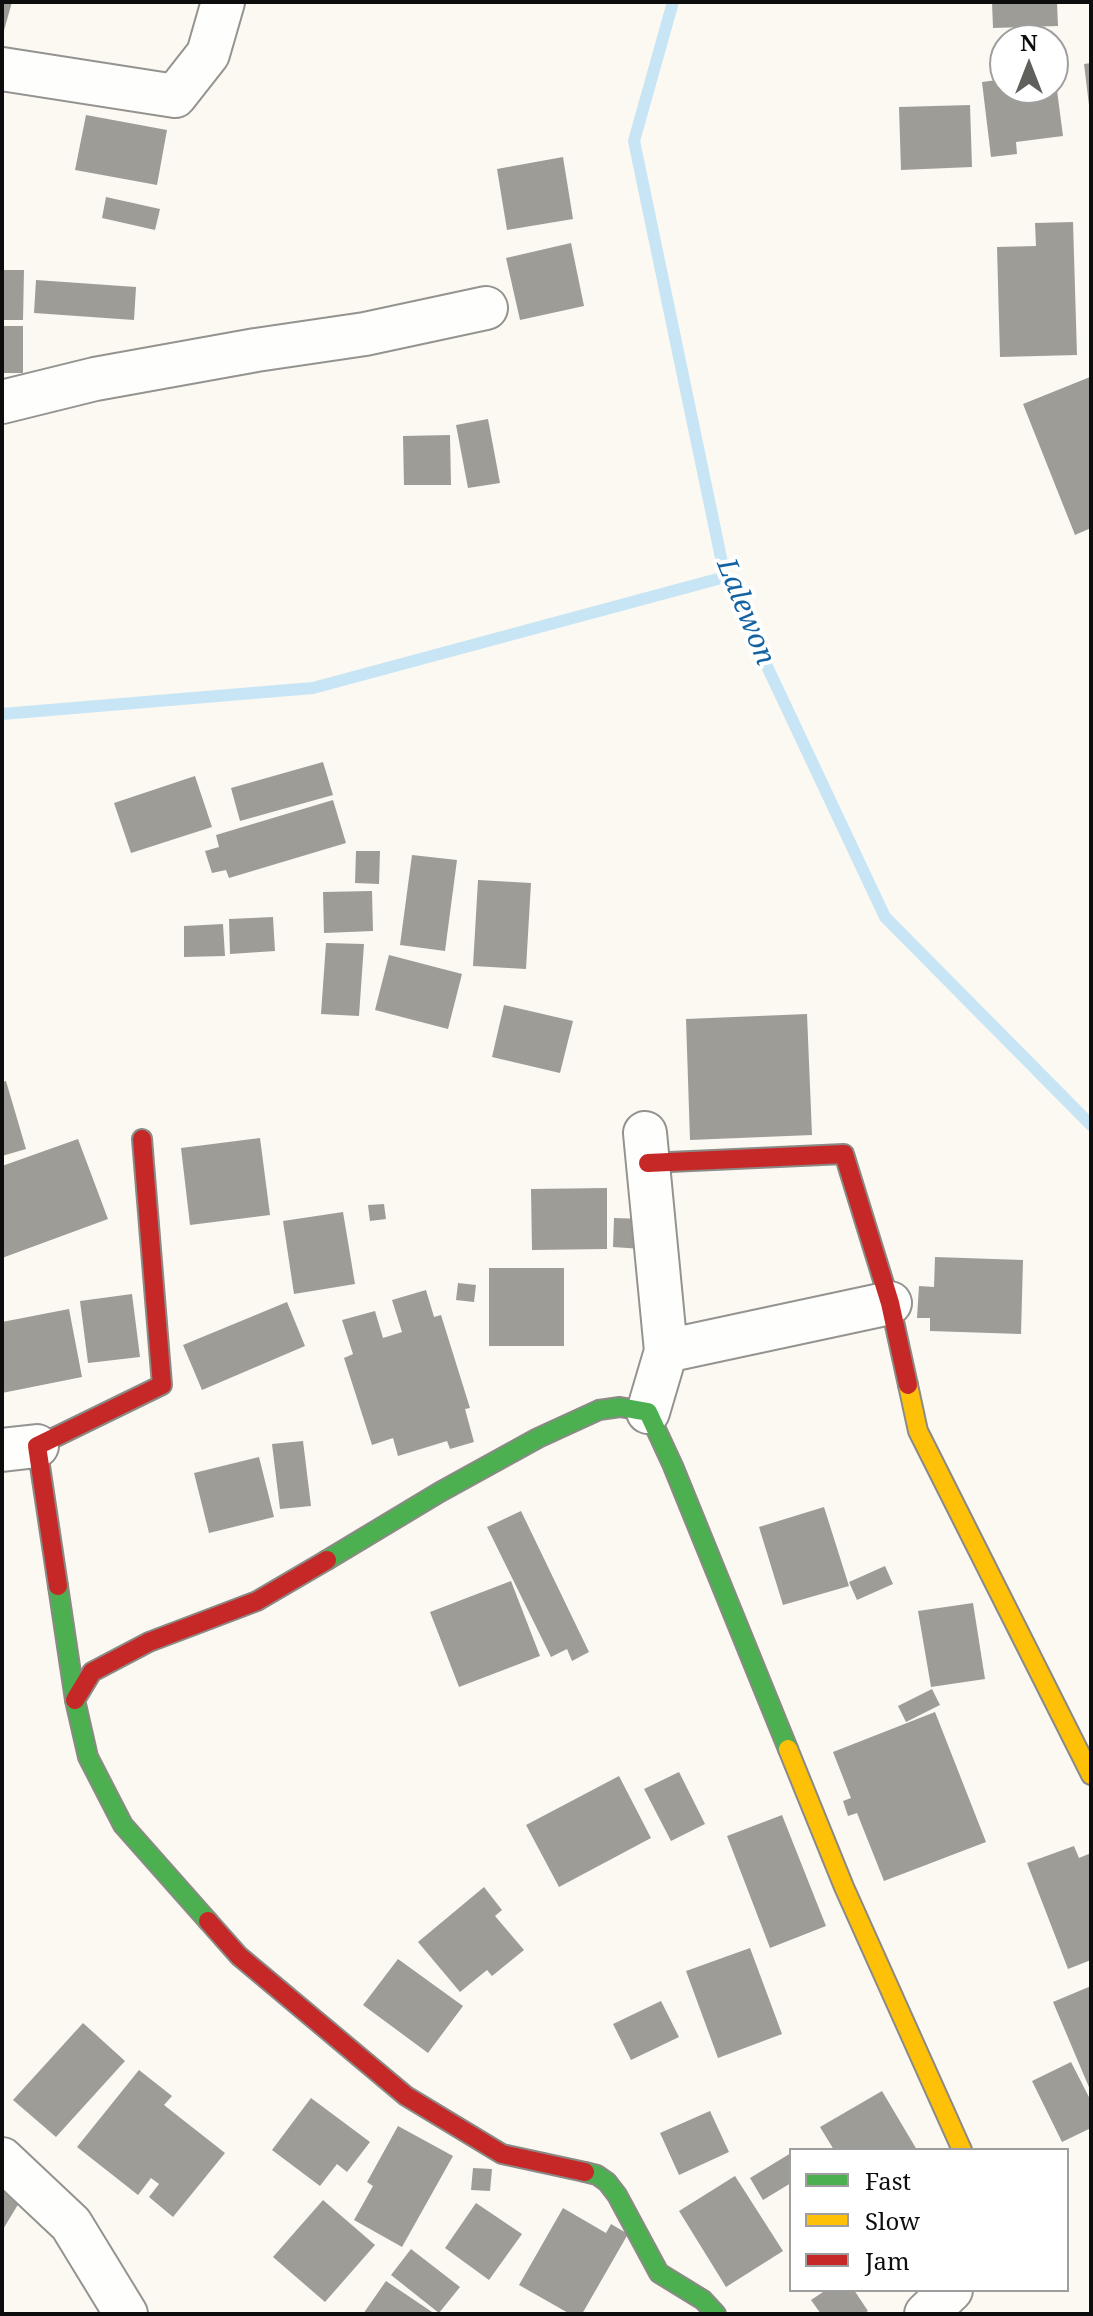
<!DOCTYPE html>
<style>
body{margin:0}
#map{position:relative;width:1093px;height:2316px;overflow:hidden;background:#fbf9f1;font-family:"Noto Serif",serif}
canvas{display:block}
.frame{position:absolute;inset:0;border:4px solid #0d0d0d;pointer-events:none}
.legend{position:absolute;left:789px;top:2148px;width:280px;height:144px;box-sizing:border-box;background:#fff;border:2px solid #9e9e9e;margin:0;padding:10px 14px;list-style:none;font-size:24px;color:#0d0d0d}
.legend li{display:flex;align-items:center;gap:16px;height:40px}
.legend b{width:40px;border:2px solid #9e9e9e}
.north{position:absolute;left:989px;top:24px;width:80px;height:80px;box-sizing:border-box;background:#fff;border:2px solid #9e9e9e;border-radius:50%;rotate:0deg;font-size:22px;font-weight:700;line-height:32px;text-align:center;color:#0d0d0d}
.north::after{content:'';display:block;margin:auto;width:28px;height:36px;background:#60605d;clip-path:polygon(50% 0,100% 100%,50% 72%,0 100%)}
</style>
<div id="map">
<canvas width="1093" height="2316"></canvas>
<div class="frame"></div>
<ul class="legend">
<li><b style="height:10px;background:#4caf50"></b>Fast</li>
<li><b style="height:10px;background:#ffc107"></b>Slow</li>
<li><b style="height:10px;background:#c62828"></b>Jam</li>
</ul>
<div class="north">N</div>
</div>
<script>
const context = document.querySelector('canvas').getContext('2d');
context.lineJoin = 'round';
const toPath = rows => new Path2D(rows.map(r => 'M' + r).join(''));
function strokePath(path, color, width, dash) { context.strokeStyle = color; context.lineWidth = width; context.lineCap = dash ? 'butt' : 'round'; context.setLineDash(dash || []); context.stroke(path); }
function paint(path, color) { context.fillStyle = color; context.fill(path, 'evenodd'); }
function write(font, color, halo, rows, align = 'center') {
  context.font = font + ' "Noto Serif",serif'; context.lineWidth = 8; context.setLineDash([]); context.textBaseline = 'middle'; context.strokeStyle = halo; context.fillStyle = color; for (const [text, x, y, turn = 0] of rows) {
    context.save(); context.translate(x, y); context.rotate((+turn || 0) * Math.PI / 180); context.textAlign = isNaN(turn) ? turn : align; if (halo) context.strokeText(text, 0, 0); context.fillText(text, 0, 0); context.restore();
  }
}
strokePath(toPath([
 [673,2,634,141,725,577,885,917,1091,1125],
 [2,714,313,688,725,577]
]), '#c7e5f5', 12);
paint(toPath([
 [2,2,12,2,3,34,2,34],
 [992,2,1057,2,1058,26,993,28],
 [1091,63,1091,105,1089,105,1084,64],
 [1053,75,1055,75,1063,136,1016,142,1017,154,991,157,982,82,1005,79,1005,88,1053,88],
 [970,105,972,167,901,170,899,107],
 [86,115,167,130,157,185,75,170],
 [563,157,573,219,507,230,497,169],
 [106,197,160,209,155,230,102,218],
 [1073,222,1077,355,1000,357,997,247,1036,246,1035,223],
 [571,243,584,306,520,320,506,258],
 [2,270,24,270,23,320,2,320],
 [36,280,136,287,134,320,34,313],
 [2,326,23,326,23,373,2,373],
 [1090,377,1091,528,1075,535,1023,404],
 [488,419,500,483,468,488,456,425],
 [450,435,451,485,404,485,403,436],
 [323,762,333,795,240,821,231,788],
 [195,776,212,827,131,853,114,803],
 [333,800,346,843,229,878,226,870,212,873,205,851,219,847,216,835],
 [356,851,380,851,379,884,355,883],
 [412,855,457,860,445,951,400,945],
 [478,880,531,883,526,969,473,966],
 [372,891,373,931,324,933,323,892],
 [273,917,275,951,230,954,229,919],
 [223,924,225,956,184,957,184,926],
 [326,943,364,944,359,1016,321,1014],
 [389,955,462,974,448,1029,375,1010],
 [504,1005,573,1021,560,1073,492,1057],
 [807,1014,812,1135,690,1140,686,1019],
 [6,1081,26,1149,2,1156,2,1082],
 [260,1138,270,1215,190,1225,181,1148],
 [78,1139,108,1219,2,1258,2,1166],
 [607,1188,607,1249,532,1250,531,1189],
 [384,1204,386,1219,370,1221,368,1205],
 [343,1212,355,1284,294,1294,283,1221],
 [614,1218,644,1219,642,1249,613,1247],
 [935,1257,1023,1260,1021,1334,930,1331,930,1318,917,1318,919,1286,934,1287],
 [489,1268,564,1268,564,1346,489,1346],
 [458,1283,476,1285,474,1302,456,1300],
 [426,1290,434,1317,441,1315,470,1408,465,1409,474,1442,450,1449,447,1441,398,1456,393,1438,372,1445,344,1358,353,1354,342,1320,375,1311,383,1338,402,1332,392,1300],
 [132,1294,140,1357,88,1363,80,1301],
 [287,1302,305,1346,202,1390,183,1345],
 [69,1309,82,1377,2,1393,2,1322],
 [303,1441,311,1506,280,1509,272,1444],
 [259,1457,274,1517,209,1533,194,1473],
 [824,1507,849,1586,783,1605,759,1527],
 [521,1511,589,1652,572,1661,567,1649,551,1657,487,1527],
 [885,1566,893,1584,857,1600,849,1582],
 [511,1581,540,1656,459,1687,430,1612],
 [973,1603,985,1679,931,1687,918,1611],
 [932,1689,940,1705,906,1722,898,1706],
 [935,1712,986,1842,884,1881,857,1813,848,1816,843,1801,851,1798,833,1752],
 [679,1772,705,1824,671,1841,644,1789],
 [619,1776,651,1838,559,1887,526,1825],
 [782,1815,826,1926,770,1948,727,1836],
 [1074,1846,1079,1858,1091,1853,1091,1960,1068,1969,1027,1863],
 [484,1887,502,1910,495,1916,524,1950,492,1976,487,1970,460,1992,418,1942],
 [750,1948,782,2034,718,2058,686,1971],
 [398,1959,463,2006,428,2053,363,2005],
 [1091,1986,1091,2092,1053,2002],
 [661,2001,679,2037,631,2060,613,2024],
 [83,2023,125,2061,56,2137,13,2100],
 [1071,2062,1091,2101,1091,2128,1062,2142,1032,2081],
 [139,2070,172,2096,164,2105,225,2153,173,2217,149,2197,159,2184,151,2178,138,2195,77,2147],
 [882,2091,917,2150,834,2150,820,2127],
 [311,2098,370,2142,347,2172,337,2164,320,2186,272,2150],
 [710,2111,729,2152,679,2175,660,2133],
 [398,2126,453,2156,402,2247,354,2220,373,2186,367,2182],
 [791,2153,791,2183,763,2200,750,2178],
 [473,2168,492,2169,490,2191,471,2190],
 [735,2176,783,2251,726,2287,679,2211],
 [2,2179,25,2193,2,2231],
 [323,2200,375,2245,325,2302,273,2257],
 [476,2203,522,2234,489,2280,445,2248],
 [563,2208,606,2233,611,2224,628,2234,582,2314,570,2314,519,2285],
 [411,2249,460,2287,439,2313,391,2275],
 [386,2281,435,2314,363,2314],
 [826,2290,854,2290,868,2311,863,2314,821,2314,811,2300]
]), '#9e9c97');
const street = toPath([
 [2,69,175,96,208,54,223,2],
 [2,402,95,379,256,350,365,334,486,308],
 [645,1133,666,1351,648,1412],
 [666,1351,890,1303],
 [2,1450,37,1446],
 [2,2159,71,2224,126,2314],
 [926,2314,951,2290]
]);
const fast = toPath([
 [327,1560,440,1492,538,1438,599,1410,620,1407,648,1412,673,1466,788,1749],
 [58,1586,75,1700,88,1757,123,1825,208,1921],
 [585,2172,597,2175,607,2182,617,2195,659,2273,703,2300,716,2314]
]);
const slow = toPath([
 [908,1385,918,1431,1091,1775],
 [788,1749,844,1887,962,2150]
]);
const jam = toPath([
 [648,1163,844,1154,890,1303,908,1385],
 [58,1586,37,1446,162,1385,142,1139],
 [75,1700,92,1672,149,1642,257,1601,327,1560],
 [208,1921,239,1956,406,2096,502,2154,585,2172]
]);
strokePath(street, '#949390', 46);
strokePath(fast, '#8b8a86', 22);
strokePath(slow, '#8b8a86', 22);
strokePath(jam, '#8b8a86', 22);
strokePath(street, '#fefefd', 42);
strokePath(fast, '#4caf50', 18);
strokePath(slow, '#ffc107', 18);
strokePath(jam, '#c62828', 18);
write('italic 28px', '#1462a2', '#fff', [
 ["Lalewon",745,612,68]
]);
</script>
